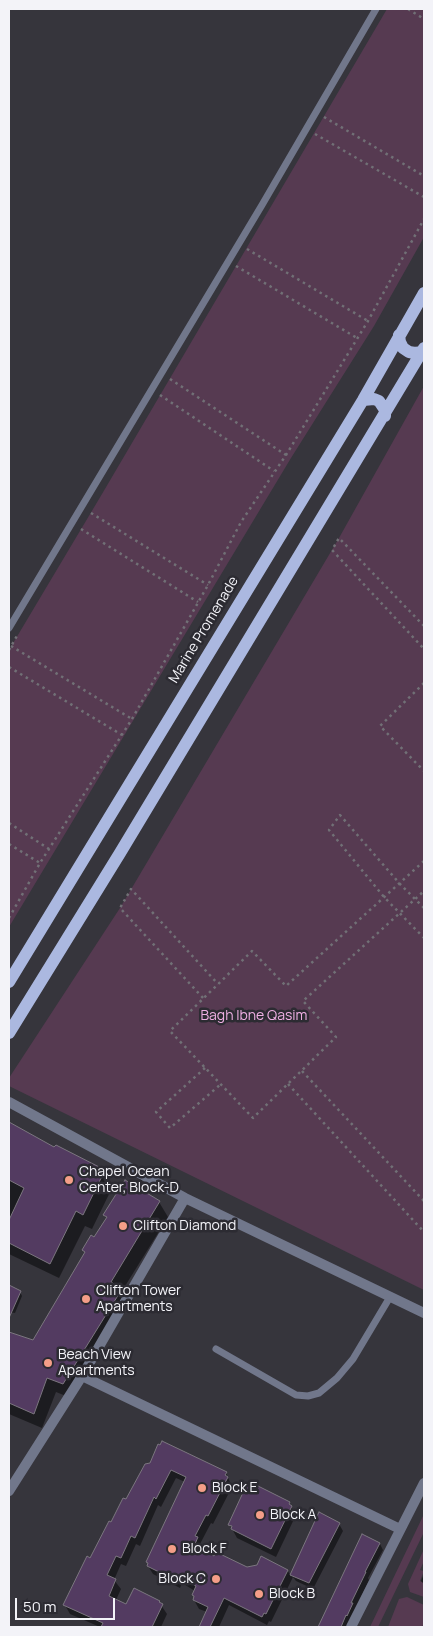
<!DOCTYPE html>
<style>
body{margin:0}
#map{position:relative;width:433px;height:1636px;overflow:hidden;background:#36353c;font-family:Manrope,sans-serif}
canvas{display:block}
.frame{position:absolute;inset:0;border:10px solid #f3f3f8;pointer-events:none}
.scale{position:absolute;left:15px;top:1598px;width:100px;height:22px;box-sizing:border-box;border:2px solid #f3f3f8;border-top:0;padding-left:6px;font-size:15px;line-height:18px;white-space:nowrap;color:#f3f3f8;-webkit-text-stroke:4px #2c2b32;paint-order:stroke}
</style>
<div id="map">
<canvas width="433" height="1636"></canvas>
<div class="frame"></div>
<div class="scale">50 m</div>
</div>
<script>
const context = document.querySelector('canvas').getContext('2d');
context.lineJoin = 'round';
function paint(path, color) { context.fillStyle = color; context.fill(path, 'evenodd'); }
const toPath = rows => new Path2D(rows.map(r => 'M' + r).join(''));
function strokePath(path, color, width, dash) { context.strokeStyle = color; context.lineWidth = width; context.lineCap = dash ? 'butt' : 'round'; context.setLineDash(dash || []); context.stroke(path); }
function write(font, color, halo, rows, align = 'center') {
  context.font = font + ' Manrope,sans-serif'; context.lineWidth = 5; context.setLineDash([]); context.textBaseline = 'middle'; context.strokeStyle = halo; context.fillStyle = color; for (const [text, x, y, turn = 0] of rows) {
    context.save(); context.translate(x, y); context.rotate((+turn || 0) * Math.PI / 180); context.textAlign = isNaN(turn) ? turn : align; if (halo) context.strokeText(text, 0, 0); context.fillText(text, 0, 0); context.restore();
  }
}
paint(toPath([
 [387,9,424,9,424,237,374,326,291,458,9,927,9,650,102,494],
 [424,386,424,1290,9,1086,9,1078,120,908,339,538],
 [424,1514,424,1532,378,1627,370,1627],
 [424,1549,424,1561,420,1570,424,1571,420,1581,424,1583,424,1597,410,1592,408,1584],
 [407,1597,424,1605,424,1625,420,1627,388,1627,399,1599]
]), '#563a51');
paint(toPath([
 [9,1123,55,1149,104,1171,113,1186,92,1229,85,1226,59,1278,9,1254],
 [159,1202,168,1217,122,1291,130,1304,71,1398,56,1392,42,1428,9,1414,9,1334,34,1342,85,1253,84,1250,94,1239,107,1219,105,1215],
 [9,1286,20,1292,22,1296,15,1313,9,1312],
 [146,1465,226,1473,232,1487,213,1524,211,1523,200,1544,202,1547,201,1549,214,1558,247,1568,287,1570,291,1576,320,1513,339,1524,343,1531,313,1589,296,1581,293,1577,271,1622,269,1621,267,1625,229,1605,219,1627,200,1627,207,1612,199,1609,194,1600,195,1591,182,1583,180,1588,153,1574,148,1566,185,1482,176,1478,161,1507,158,1505,140,1546,136,1544,126,1566,121,1564,114,1580,121,1589,116,1600,127,1605,159,1602,167,1614,161,1627,100,1627,70,1614,65,1605,112,1523,127,1501],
 [289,1503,296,1515,276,1557,237,1538,230,1525],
 [380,1544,383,1550,368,1578,369,1580,347,1627,320,1627,327,1609],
 [424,1574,424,1584,421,1581]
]), '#0007');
const building = toPath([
 [9,1122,54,1147,56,1145,105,1170,83,1215,76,1211,50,1264,9,1243,9,1220,24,1188,9,1180,9,1122],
 [125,1180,160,1201,111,1282,122,1289,63,1384,47,1378,34,1414,9,1403,9,1332,33,1340,85,1252,82,1250,91,1235,94,1237,107,1217,103,1215,125,1180],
 [9,1285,21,1291,9,1318,9,1285],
 [162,1441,227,1472,225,1475,228,1477,208,1516,206,1515,195,1536,198,1537,195,1544,214,1556,216,1552,247,1567,257,1565,261,1556,288,1570,266,1614,264,1613,262,1617,224,1598,210,1627,199,1627,208,1607,193,1600,194,1596,192,1595,196,1586,177,1575,175,1580,147,1566,148,1563,146,1562,186,1477,171,1470,156,1499,154,1497,135,1538,131,1536,121,1558,116,1556,107,1575,116,1579,109,1596,126,1604,134,1588,160,1601,159,1602,163,1604,152,1627,101,1627,103,1623,63,1605,87,1556,90,1558,109,1521,111,1522,123,1498,126,1499,145,1464,150,1463,158,1444,160,1445,162,1441],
 [252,1483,290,1502,289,1504,292,1506,271,1549,231,1529,232,1526,228,1525,247,1484,250,1486,252,1483],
 [319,1512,340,1523,309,1583,290,1575,319,1512],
 [362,1534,380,1543,365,1572,366,1572,351,1603,353,1603,347,1616,346,1615,341,1627,318,1627,362,1534]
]);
paint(building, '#533b61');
strokePath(building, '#7b767f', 1);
strokePath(toPath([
 [408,9,424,19],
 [324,117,424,176],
 [315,134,424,197],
 [247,249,368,321],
 [236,266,357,338],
 [170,379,286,455],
 [160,395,274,471],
 [91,513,208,585],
 [81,529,198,602],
 [424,626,339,538,332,550,424,649],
 [11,646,132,719],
 [9,650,18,634],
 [9,667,122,735],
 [424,683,380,726,424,771],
 [9,823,49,849],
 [9,844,40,863],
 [424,861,286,986,252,951,170,1031,253,1118,336,1037,303,1001,424,891],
 [424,908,400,884,340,815,329,830,384,897,424,938],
 [9,918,40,863,132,719,208,585,241,522,286,455,368,321,424,219],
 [203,998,120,908,131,889,218,984],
 [205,1068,156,1112,170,1128,221,1084],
 [302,1071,424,1201],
 [288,1084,424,1232]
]), '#717076', 2.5, [2.5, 4]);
strokePath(toPath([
 [9,628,262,205,376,9],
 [216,1349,296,1395,308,1396,319,1393,337,1378,353,1359,390,1297]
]), '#71778b', 7);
strokePath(toPath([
 [9,1102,185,1198,424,1313],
 [82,1376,400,1529],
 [9,1491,82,1376,185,1198],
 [351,1627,424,1483]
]), '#71778b', 10);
strokePath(toPath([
 [399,335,400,342,403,348,409,352,415,353,422,352],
 [363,400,374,399,379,401,385,410,385,416],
 [9,982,363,400,424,293],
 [9,1033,120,853,424,348]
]), '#abb8e0', 12);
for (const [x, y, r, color] of [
 [69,1180,5,"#f49e88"],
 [123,1226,5,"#f49e88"],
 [86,1299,5,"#f49e88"],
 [48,1363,5,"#f49e88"],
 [202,1488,5,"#f49e88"],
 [260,1515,5,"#f49e88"],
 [172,1549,5,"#f49e88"],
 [216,1579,5,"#f49e88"],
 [259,1594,5,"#f49e88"]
]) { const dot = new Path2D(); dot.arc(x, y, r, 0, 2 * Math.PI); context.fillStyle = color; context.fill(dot); strokePath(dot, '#2c2b32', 2); }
write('14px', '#f3f3f8', '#2c2b32', [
 ["Marine Promenade",204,630,-59]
]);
write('14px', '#eeafe3', '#2c2b32', [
 ["Bagh Ibne Qasim",254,1016]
]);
write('14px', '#f3f3f8', '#2c2b32', [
 ["Chapel Ocean",79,1172],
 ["Center, Block-D",79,1188],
 ["Clifton Diamond",133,1226],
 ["Clifton Tower",96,1291],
 ["Apartments",96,1307],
 ["Beach View",58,1355],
 ["Apartments",58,1371],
 ["Block E",212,1488],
 ["Block A",270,1515],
 ["Block F",182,1549],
 ["Block C",206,1579,"right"],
 ["Block B",269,1594]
], 'left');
</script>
